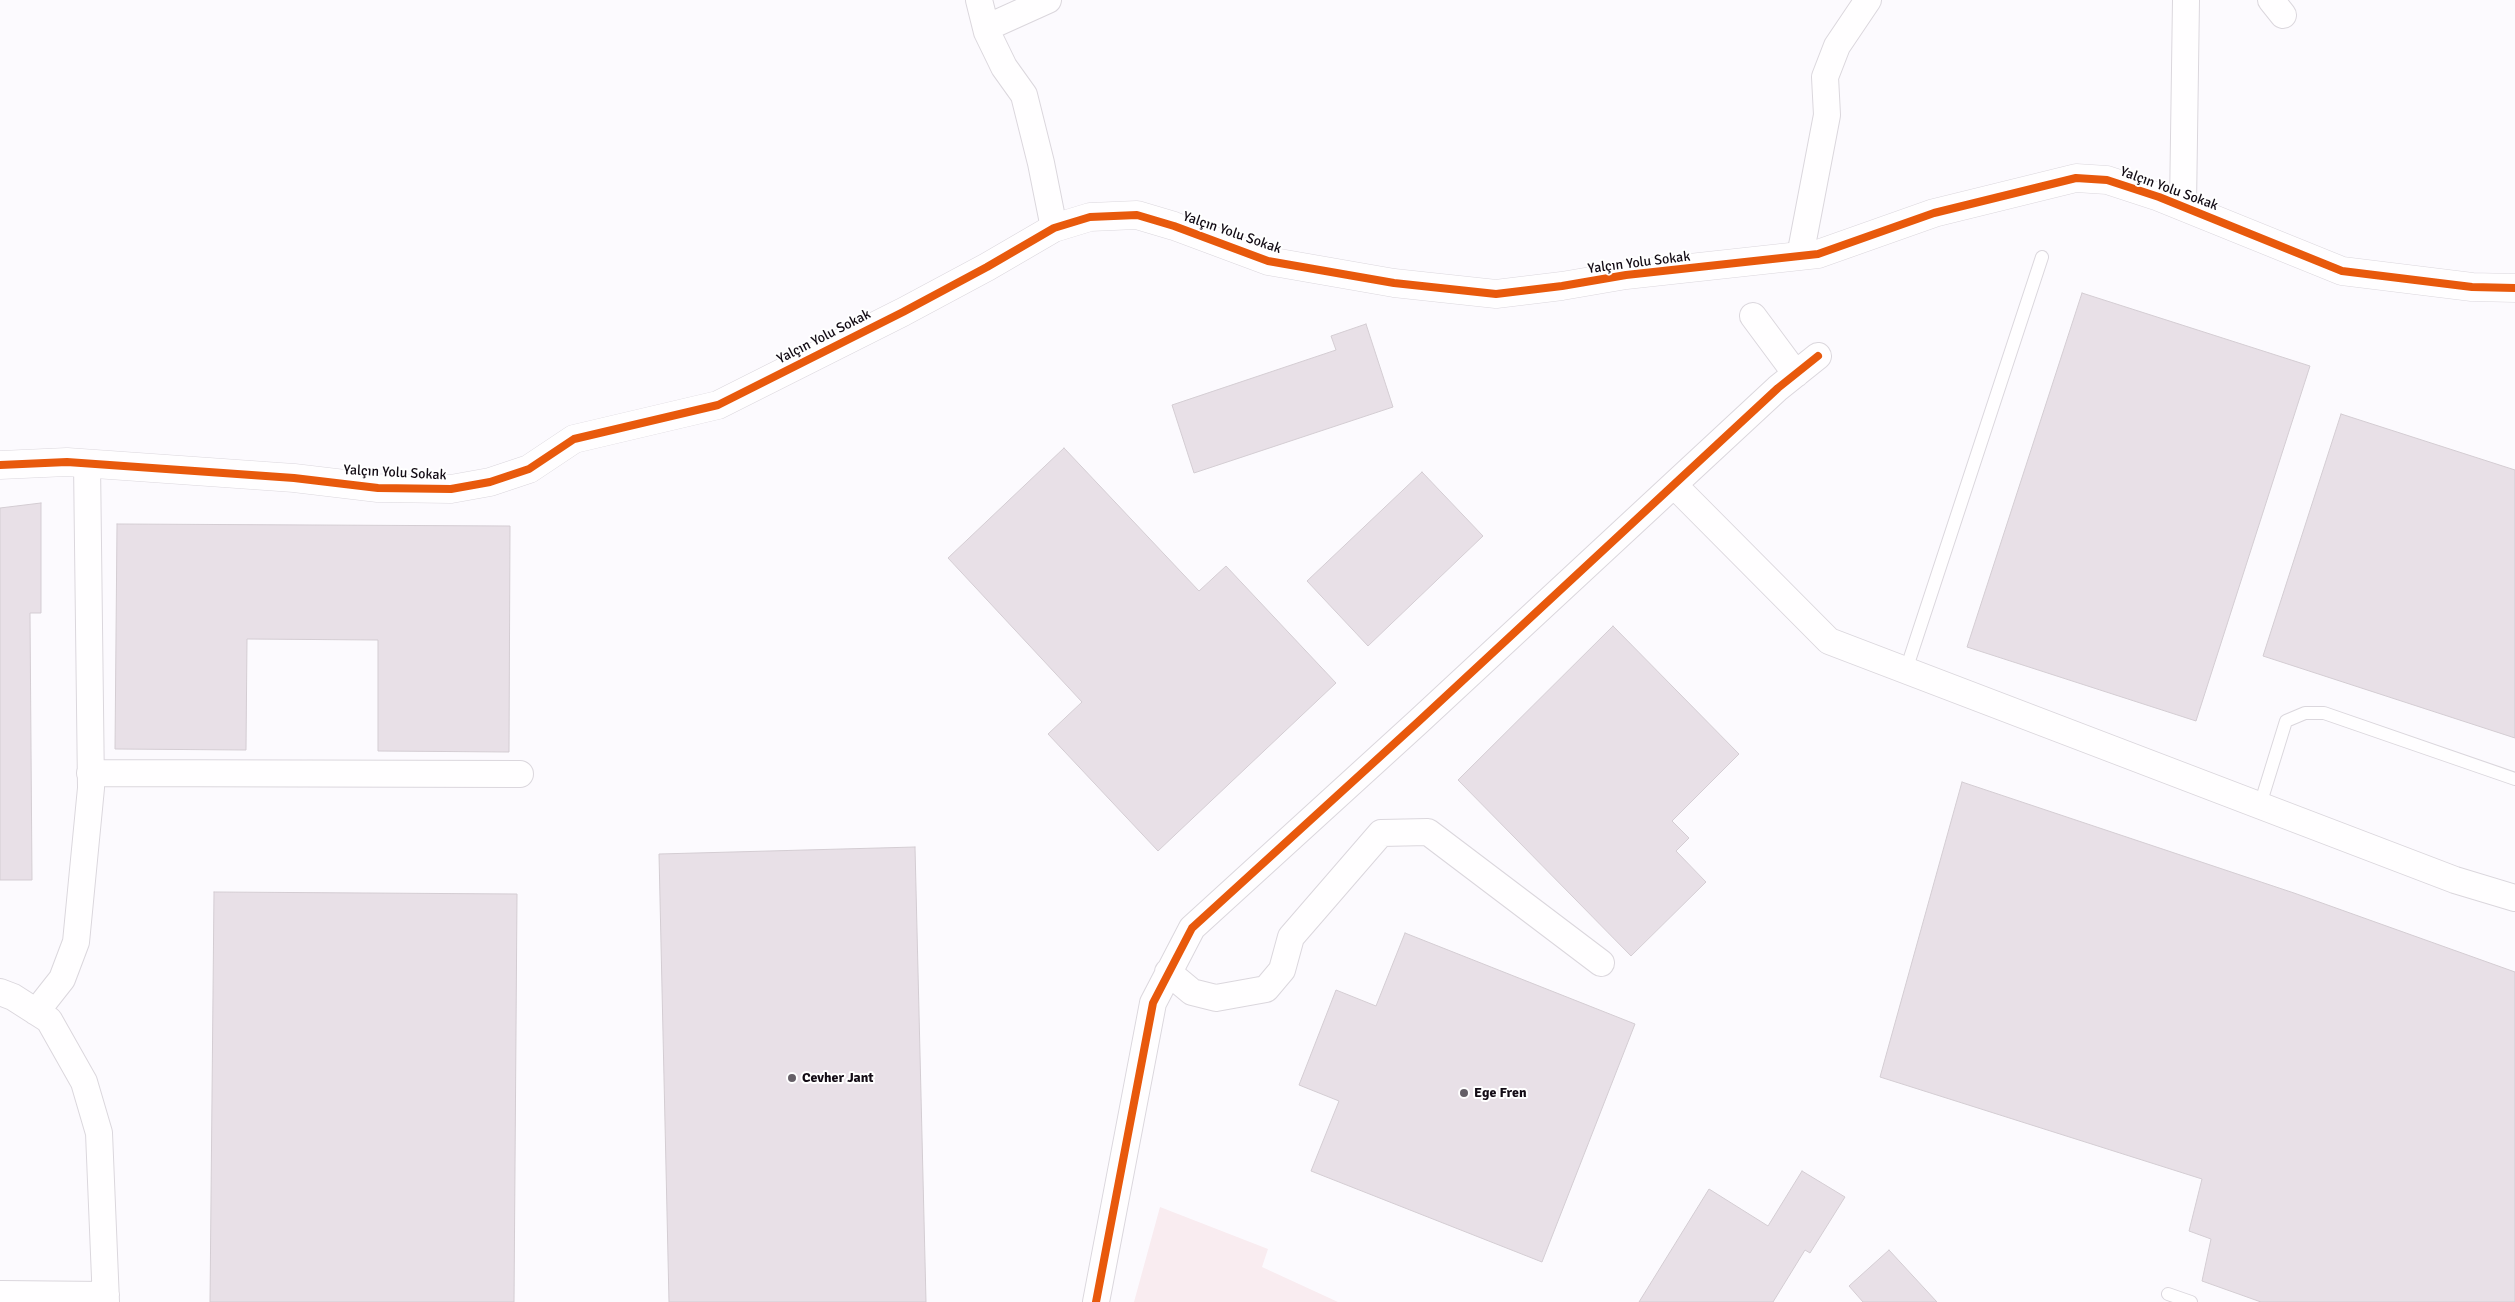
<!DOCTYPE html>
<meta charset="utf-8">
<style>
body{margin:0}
canvas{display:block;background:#fcfafe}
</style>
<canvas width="2515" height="1302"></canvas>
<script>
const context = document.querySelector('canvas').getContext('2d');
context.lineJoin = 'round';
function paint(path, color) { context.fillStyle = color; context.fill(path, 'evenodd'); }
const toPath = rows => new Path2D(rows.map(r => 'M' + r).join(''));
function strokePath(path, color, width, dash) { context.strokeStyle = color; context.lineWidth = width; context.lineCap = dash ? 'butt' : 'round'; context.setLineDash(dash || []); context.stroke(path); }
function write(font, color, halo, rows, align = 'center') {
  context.font = font + ' Signika,sans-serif'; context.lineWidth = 4; context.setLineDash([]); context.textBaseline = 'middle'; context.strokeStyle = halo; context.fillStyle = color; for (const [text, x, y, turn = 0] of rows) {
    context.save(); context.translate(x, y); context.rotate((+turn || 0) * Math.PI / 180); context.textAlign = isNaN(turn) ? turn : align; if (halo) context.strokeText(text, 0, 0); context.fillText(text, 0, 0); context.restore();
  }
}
paint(toPath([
 [1160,1207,1268,1249,1262,1267,1338,1302,1134,1302]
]), '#f9ecf0');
const building = toPath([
 [2082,293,2310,366,2196,721,1967,647,2082,293],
 [1366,324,1393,407,1194,473,1172,405,1336,350,1331,336,1366,324],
 [2341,414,2515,470,2515,738,2263,656,2341,414],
 [1064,448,1199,591,1226,566,1336,683,1158,851,1048,734,1082,702,948,558,1064,448],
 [1422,472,1483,536,1368,646,1307,581,1422,472],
 [41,503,41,613,30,613,32,880,0,880,0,508,41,503],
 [117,524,510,526,509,752,378,751,378,640,247,639,246,750,115,749,117,524],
 [1613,626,1739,754,1672,821,1689,838,1676,851,1706,882,1631,956,1458,780,1613,626],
 [1962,782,2294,893,2515,972,2515,1302,2261,1302,2202,1281,2211,1239,2189,1231,2202,1179,1880,1077,1962,782],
 [915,847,926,1302,669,1302,659,854,915,847],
 [214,892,517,894,514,1302,210,1302,214,892],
 [1405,933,1635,1024,1542,1262,1311,1171,1339,1101,1299,1085,1336,990,1376,1006,1405,933],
 [1802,1171,1845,1197,1810,1253,1805,1250,1773,1302,1639,1302,1709,1189,1768,1226,1802,1171],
 [1889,1250,1937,1302,1863,1302,1849,1286,1889,1250]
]);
paint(building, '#e8e0e7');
strokePath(building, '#d4cdd3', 1);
const service = toPath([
 [1906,670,2042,257],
 [2260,805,2286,721,2305,713,2324,713,2515,779],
 [2168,1294,2191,1302]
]);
const minor = toPath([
 [979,0,987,32,1004,67,1024,95,1041,163,1054,228],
 [2271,0,2283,15],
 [986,28,1048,0],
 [2183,206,2186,0],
 [1800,256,1827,115,1825,77,1837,46,1868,0],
 [1753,316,1796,374],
 [1674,485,1829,641,2455,880,2515,898],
 [90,773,520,774],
 [1168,972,1192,992,1216,998,1266,989,1282,970,1291,937,1381,833,1428,832,1601,963],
 [0,992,13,997,49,1020,84,1082,99,1133,106,1302],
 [36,1012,62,979,76,942,91,788,87,463],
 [0,1294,106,1295],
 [1096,1302,1153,1003,1192,928,1418,722,1778,388,1818,356]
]);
const tertiary = toPath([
 [0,465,67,462,294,478,378,488,451,489,490,482,529,469,574,439,718,405,903,312,987,267,1054,228,1090,217,1137,215,1174,226,1268,261,1394,283,1496,294,1562,286,1626,275,1818,254,1934,213,2076,178,2107,180,2159,197,2342,271,2472,287,2515,288]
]);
strokePath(service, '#dbd7dd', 14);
strokePath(minor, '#dbd7dd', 28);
strokePath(tertiary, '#dbd7dd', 29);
strokePath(service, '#fffeff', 12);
strokePath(minor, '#fffeff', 26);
strokePath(tertiary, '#fffeff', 28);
strokePath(toPath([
 [0,465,67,462,294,478,378,488,451,489,490,482,529,469,574,439,718,405,903,312,987,267,1054,228,1090,217,1137,215,1174,226,1268,261,1394,283,1496,294,1562,286,1626,275,1818,254,1934,213,2076,178,2107,180,2159,197,2342,271,2472,287,2515,288],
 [1096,1302,1153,1003,1192,928,1418,722,1778,388,1818,356]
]), '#e8590c', 8);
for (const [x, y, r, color] of [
 [792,1078,5,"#655f67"],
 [1464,1093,5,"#655f67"]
]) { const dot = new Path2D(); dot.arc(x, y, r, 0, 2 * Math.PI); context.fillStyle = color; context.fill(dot); strokePath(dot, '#fff', 2); }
write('14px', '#130c15', '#fff', [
 ["Yalçın Yolu Sokak",2169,189,20],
 ["Yalçın Yolu Sokak",1232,233,19],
 ["Yalçın Yolu Sokak",1639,263,-7],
 ["Yalçın Yolu Sokak",824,337,-27],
 ["Yalçın Yolu Sokak",395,473,3]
]);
write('bold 14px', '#130c15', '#fff', [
 ["Cevher Jant",802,1078],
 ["Ege Fren",1474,1093]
], 'left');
</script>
